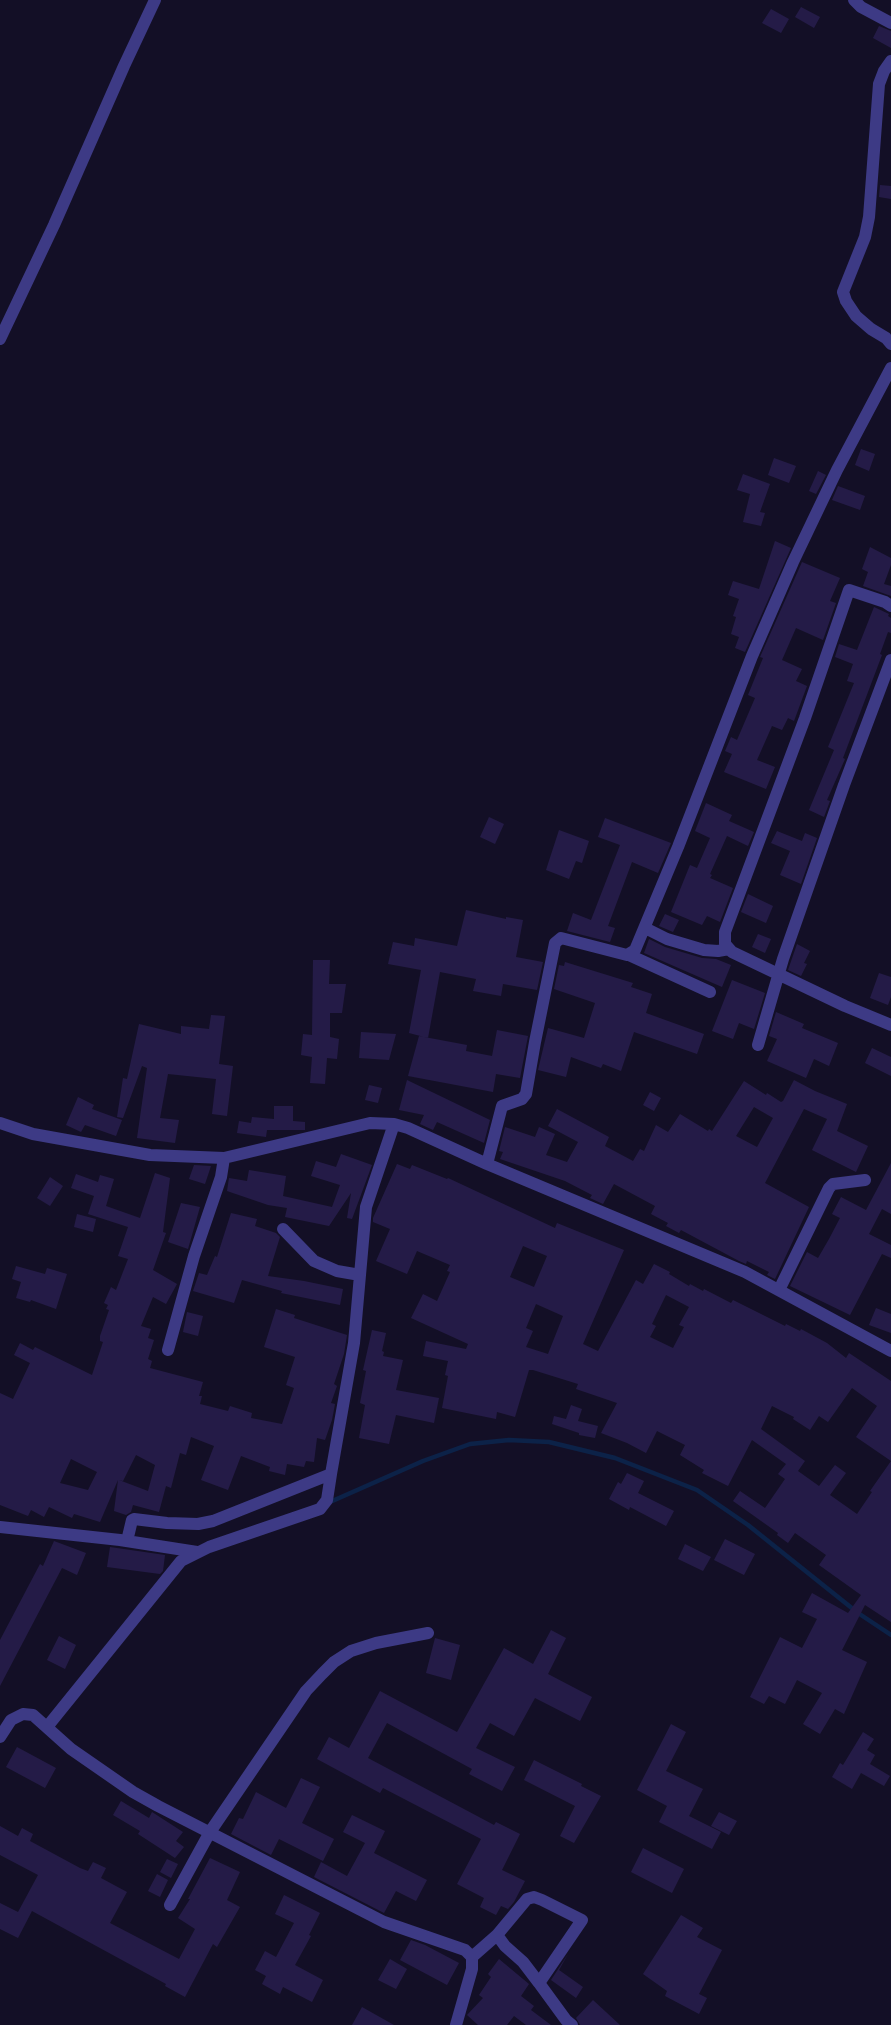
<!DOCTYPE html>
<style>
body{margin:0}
canvas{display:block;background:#130f26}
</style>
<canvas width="891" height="2025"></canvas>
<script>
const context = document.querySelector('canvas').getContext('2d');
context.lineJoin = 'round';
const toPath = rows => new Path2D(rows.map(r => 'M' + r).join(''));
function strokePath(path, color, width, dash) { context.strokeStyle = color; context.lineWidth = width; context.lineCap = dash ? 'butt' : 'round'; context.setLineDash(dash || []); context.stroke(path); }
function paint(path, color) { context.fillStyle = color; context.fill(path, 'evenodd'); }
strokePath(toPath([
 [330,1502,423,1461,470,1444,509,1440,549,1442,615,1458,697,1490,748,1525,858,1613,891,1635]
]), '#0c2248', 4.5);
paint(toPath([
 [801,7,820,17,814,28,795,17],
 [771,9,789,19,781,33,762,23],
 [879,26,891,31,891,48,873,38],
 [880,185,891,186,891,199,879,197],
 [861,449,875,454,869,471,855,465],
 [774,458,796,466,789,483,768,475],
 [818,471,826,475,816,494,809,491],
 [743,474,770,484,760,512,765,513,761,526,743,522,750,494,737,490],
 [838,486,865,496,860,510,832,500],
 [775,541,791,548,745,652,735,648,739,637,731,634,736,617,733,616,739,599,728,595,733,581,759,589],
 [870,547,891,558,891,565,884,584,891,586,891,596,863,586,868,572,862,569],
 [802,562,840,578,830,601,836,603,823,640,796,628,782,660,802,669,796,681,807,686,794,721,788,718,782,730,772,726,757,760,775,767,766,789,724,772,732,754,725,751,731,737,737,740,755,698,748,695,763,658,760,657],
 [874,607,889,614,888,616,891,618,891,633,888,632,880,654,882,655,843,758,845,759,827,800,830,801,824,817,809,810,834,750,828,747,854,683,847,681,853,664,835,657,839,644,857,650],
 [706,803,732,815,729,821,754,832,748,846,727,836,710,874,712,875,710,878,733,888,720,922,707,916,702,925,671,912,690,865,697,868,710,838,695,831],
 [489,817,504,824,495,844,480,837],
 [605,818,671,843,658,873,632,862,608,926,615,928,610,942,567,931,573,913,591,920,620,845,598,837],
 [559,830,589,841,582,863,576,861,569,879,546,870],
 [777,831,802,841,805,833,817,838,801,884,780,875,790,851,771,843],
 [748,894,773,906,766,923,741,912],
 [466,910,506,919,506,917,523,920,516,957,543,962,537,990,503,984,501,996,473,991,476,979,440,972,428,1038,409,1033,421,970,388,964,393,942,414,946,415,938,457,946],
 [665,914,679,920,673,932,659,926],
 [758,934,771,939,765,953,752,947],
 [649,939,665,947,702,958,716,959,731,965,722,987,644,953],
 [797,944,810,951,804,963,807,964,801,976,788,970],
 [313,960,330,960,329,984,346,984,342,1013,330,1013,330,1037,339,1039,337,1059,327,1058,325,1084,310,1083,312,1057,301,1055,303,1034,312,1035],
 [565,962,633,983,631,987,652,994,646,1013,704,1034,697,1054,634,1032,621,1071,603,1064,601,1068,571,1057,566,1077,538,1070,548,1028,584,1038,595,1003,554,989,559,965,564,966],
 [879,973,891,977,891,997,888,1005,870,998],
 [732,980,765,993,754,1029,739,1023,733,1039,712,1031],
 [776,1012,804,1024,802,1028,838,1043,829,1066,814,1059,806,1078,767,1061,777,1039,769,1036],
 [211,1015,225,1016,219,1064,233,1066,227,1116,212,1114,216,1079,168,1074,160,1118,179,1120,175,1143,137,1138,147,1068,142,1066,123,1118,117,1117,123,1078,127,1079,139,1024,181,1034,181,1026,209,1029],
 [497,1030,528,1036,520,1078,496,1074,493,1092,408,1076,419,1036,467,1045,466,1051,492,1056],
 [361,1032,396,1034,389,1060,359,1058],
 [872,1048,891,1057,891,1076,865,1063],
 [407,1080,490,1120,484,1143,437,1122,433,1130,420,1124,424,1115,399,1110],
 [794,1080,815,1091,847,1104,837,1131,868,1146,856,1172,812,1150,827,1119,804,1109,765,1183,809,1207,775,1279,767,1275,769,1272,747,1261,746,1264,739,1261,681,1230,679,1233,666,1226,668,1223,651,1214,655,1206,614,1184,603,1204,590,1198,592,1195,565,1181,500,1159,503,1152,499,1151,505,1127,535,1137,539,1127,555,1134,546,1155,567,1162,578,1142,548,1126,557,1109,609,1137,605,1146,633,1161,640,1149,644,1151,656,1125,668,1132,680,1114,708,1131,709,1129,712,1131,744,1081,766,1095,767,1093,781,1102,783,1101],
 [754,1107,773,1118,757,1147,736,1136],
 [369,1085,382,1088,378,1103,365,1100],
 [650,1092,661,1098,654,1111,643,1105],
 [78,1097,94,1105,92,1109,122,1120,116,1136,85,1125,81,1132,66,1125],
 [274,1106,293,1106,293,1121,305,1122,305,1130,267,1130,266,1137,237,1133,239,1121,251,1123,252,1117,274,1119],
 [341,1154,372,1165,352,1219,347,1218,351,1193,329,1226,285,1217,287,1208,268,1205,227,1191,229,1178,247,1181,249,1170,286,1176,283,1196,332,1207,340,1185,311,1176,316,1161,336,1167],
 [891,1163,891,1214,882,1209,869,1234,891,1245,891,1258,882,1254,850,1315,790,1286,807,1252,818,1258,829,1239,840,1218,832,1214,841,1197,866,1210],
 [397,1164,410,1169,412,1165,447,1179,448,1178,555,1228,557,1223,624,1250,583,1344,598,1351,636,1280,643,1284,654,1264,670,1272,669,1274,689,1286,690,1284,703,1291,704,1289,731,1303,733,1300,785,1326,786,1324,800,1331,801,1329,827,1343,846,1358,849,1353,891,1381,891,1622,865,1605,842,1650,867,1662,844,1714,835,1709,820,1734,803,1724,822,1693,797,1680,785,1704,769,1696,764,1704,750,1697,780,1637,802,1648,817,1619,802,1612,812,1593,848,1613,861,1595,819,1565,826,1555,795,1533,788,1543,777,1535,778,1533,733,1501,740,1491,765,1508,785,1479,778,1474,786,1464,752,1440,728,1486,702,1473,704,1470,680,1455,685,1445,657,1431,646,1453,627,1443,601,1433,617,1403,576,1389,578,1384,533,1370,529,1370,515,1417,497,1412,496,1419,442,1408,448,1376,445,1375,448,1361,423,1356,426,1341,466,1349,468,1344,411,1318,423,1294,437,1301,450,1272,447,1271,450,1265,417,1251,407,1274,376,1261,390,1229,373,1222,373,1218],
 [523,1246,547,1256,534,1287,510,1277],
 [666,1295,689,1307,679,1325,684,1327,673,1348,650,1337,656,1326,652,1324],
 [536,1304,563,1316,548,1354,526,1347,533,1331,526,1328],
 [852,1388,877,1406,856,1437,891,1461,870,1491,872,1492,857,1514,830,1495,846,1473,835,1465,819,1486,798,1471,805,1461,761,1429,772,1406,794,1417,793,1419,810,1430,819,1416,828,1422],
 [194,1165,211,1166,205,1184,189,1179],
 [155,1173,170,1178,163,1232,166,1233,153,1270,177,1284,166,1304,153,1297,141,1326,151,1329,148,1338,154,1340,148,1359,152,1361,150,1368,203,1382,199,1396,202,1396,200,1404,228,1411,230,1406,252,1413,251,1418,282,1424,294,1388,286,1385,295,1357,264,1347,276,1309,295,1315,294,1318,347,1335,344,1354,334,1384,337,1386,331,1403,335,1404,332,1420,325,1440,317,1438,314,1462,306,1461,304,1467,287,1464,285,1475,269,1471,270,1467,241,1456,228,1490,201,1480,214,1446,191,1437,186,1455,180,1453,171,1488,166,1486,159,1512,133,1505,131,1512,126,1515,114,1511,118,1480,100,1522,74,1514,72,1518,49,1507,44,1517,31,1510,28,1516,0,1505,0,1393,13,1399,30,1363,14,1355,20,1343,33,1350,35,1347,92,1375,103,1342,100,1341,100,1336,109,1310,106,1309,108,1305,104,1303,111,1287,116,1290,128,1259,118,1256,128,1227,88,1214,94,1196,71,1188,76,1174,98,1182,100,1175,114,1179,106,1206,140,1218],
 [136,1455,155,1465,148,1491,119,1480,123,1481],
 [71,1459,97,1472,88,1490,60,1483],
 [50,1177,63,1186,50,1206,37,1198],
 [181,1203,200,1207,188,1249,168,1242],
 [231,1213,257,1219,255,1226,276,1233,280,1237,268,1276,304,1281,343,1289,340,1305,281,1293,282,1291,242,1280,234,1303,193,1291,199,1273,207,1275,215,1256,217,1257],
 [77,1214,96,1219,93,1232,74,1227],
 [16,1266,45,1274,47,1268,67,1274,56,1309,31,1300,30,1302,16,1298,21,1282,12,1279],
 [876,1308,891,1314,891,1333,869,1325],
 [187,1312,203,1316,198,1336,183,1332],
 [372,1330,386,1333,382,1351,384,1352,383,1356,403,1360,396,1390,439,1398,434,1423,396,1415,389,1444,359,1438,365,1405,360,1403,366,1371,363,1370],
 [571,1405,582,1409,578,1421,598,1426,595,1438,579,1435,579,1433,552,1424,554,1416,566,1419],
 [627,1473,644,1481,638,1493,674,1511,666,1526,630,1507,629,1510,609,1499,618,1482,621,1484],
 [725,1539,755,1554,744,1575,714,1560],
 [54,1541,86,1553,77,1575,62,1568,0,1686,0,1640,40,1564,43,1566],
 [685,1544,711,1557,703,1571,678,1559],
 [110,1547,165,1555,163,1571,160,1574,107,1567],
 [551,1630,566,1638,548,1674,592,1697,580,1721,535,1698,514,1736,490,1723,476,1748,515,1767,502,1791,469,1774,472,1769,387,1723,368,1758,494,1825,496,1822,520,1834,502,1870,525,1881,514,1902,508,1909,501,1906,496,1915,480,1907,484,1898,457,1884,481,1839,383,1788,380,1793,317,1759,329,1737,349,1748,380,1691,457,1732,504,1648,533,1664],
 [59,1636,76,1645,65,1669,47,1660],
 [435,1638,460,1645,451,1680,426,1673],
 [671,1724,686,1732,666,1771,703,1789,689,1816,721,1832,712,1849,659,1822,667,1806,637,1790],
 [863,1732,874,1739,867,1750,875,1755,870,1764,890,1776,884,1786,861,1773,852,1789,832,1777,840,1763,843,1765],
 [17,1747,56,1768,45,1788,6,1767],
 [534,1760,582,1784,581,1786,601,1796,574,1843,560,1836,575,1806,524,1780],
 [301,1778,320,1787,302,1823,334,1839,323,1861,279,1839,271,1855,231,1834,239,1818,243,1819,256,1792,286,1808],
 [121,1801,149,1818,152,1812,183,1832,176,1841,184,1847,175,1858,138,1834,140,1831,113,1815],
 [719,1812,737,1821,729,1835,711,1826],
 [352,1815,385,1831,374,1853,427,1880,416,1901,396,1891,384,1913,314,1877,321,1862,347,1876,365,1843,343,1832],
 [0,1826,18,1836,22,1828,33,1834,30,1841,80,1868,88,1871,93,1862,106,1868,101,1878,127,1892,110,1923,179,1959,195,1929,178,1918,190,1899,188,1899,210,1858,240,1872,227,1900,240,1907,217,1947,213,1944,185,1997,165,1986,166,1984,32,1911,18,1938,0,1929,0,1903,18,1912,38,1875,0,1855],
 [643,1848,684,1869,672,1893,631,1872],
 [167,1859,178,1864,171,1878,160,1872],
 [157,1874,168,1880,160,1897,148,1891],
 [284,1895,320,1913,309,1935,311,1936,295,1965,323,1980,312,2002,283,1987,280,1994,262,1984,266,1976,255,1970,265,1951,276,1957,294,1923,275,1914],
 [681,1915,703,1928,697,1937,722,1950,699,1994,707,1998,699,2014,665,1996,667,1991,643,1974],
 [411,1940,425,1945,459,1963,447,1985,400,1960],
 [568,1954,559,1970,583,1987,576,1998,551,1980],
 [390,1959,407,1969,396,1989,378,1980],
 [499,1959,529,1984,521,1996,534,2006,531,2010,551,2025,526,2025,514,2016,507,2025,478,2025,467,2015,483,1998,479,1995,491,1977,488,1974],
 [593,2000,620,2025,580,2025,576,2018],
 [362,2007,394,2025,352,2025]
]), '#241b47');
strokePath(toPath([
 [854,0,861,7,891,23],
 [891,61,884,71,879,84,869,217,865,237,843,292,846,301,856,316,871,329,886,338,891,344],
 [0,339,54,225,124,66,155,0],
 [891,606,885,602,849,590,805,718,725,932,725,944,732,952,845,1006,891,1025],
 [645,928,667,939,704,950,718,951,729,949],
 [629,955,710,992],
 [758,1045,783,959,844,785,891,660],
 [0,1123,33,1134,150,1155,224,1158],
 [487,1164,502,1106,522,1099,526,1094,535,1042,555,943,561,938,627,955,635,950,678,847,752,656,793,562,837,470,891,368],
 [283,1229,314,1261,337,1271,360,1275],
 [779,1290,829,1188,833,1184,865,1180],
 [168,1350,194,1256,221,1177,224,1158,370,1123,394,1124,408,1128,487,1164,745,1272,891,1351],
 [0,1527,120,1540,197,1552],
 [127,1541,132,1520,134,1519,167,1523,198,1524,213,1521,331,1474,354,1343,366,1207,394,1124],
 [47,1727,181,1561,209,1547,320,1509,327,1500,331,1474],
 [0,1737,11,1720,23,1714,33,1715,71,1749,133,1792,158,1806,384,1922,465,1950,472,1957,472,1969,456,2025],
 [170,1905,210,1832,306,1691,322,1674,334,1662,351,1651,376,1643,428,1633],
 [497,1935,505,1946,523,1962,539,1983],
 [472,1957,497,1935,527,1899,534,1897,542,1900,582,1920,539,1983,566,2020,572,2025]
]), '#3d3a85', 12);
</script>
